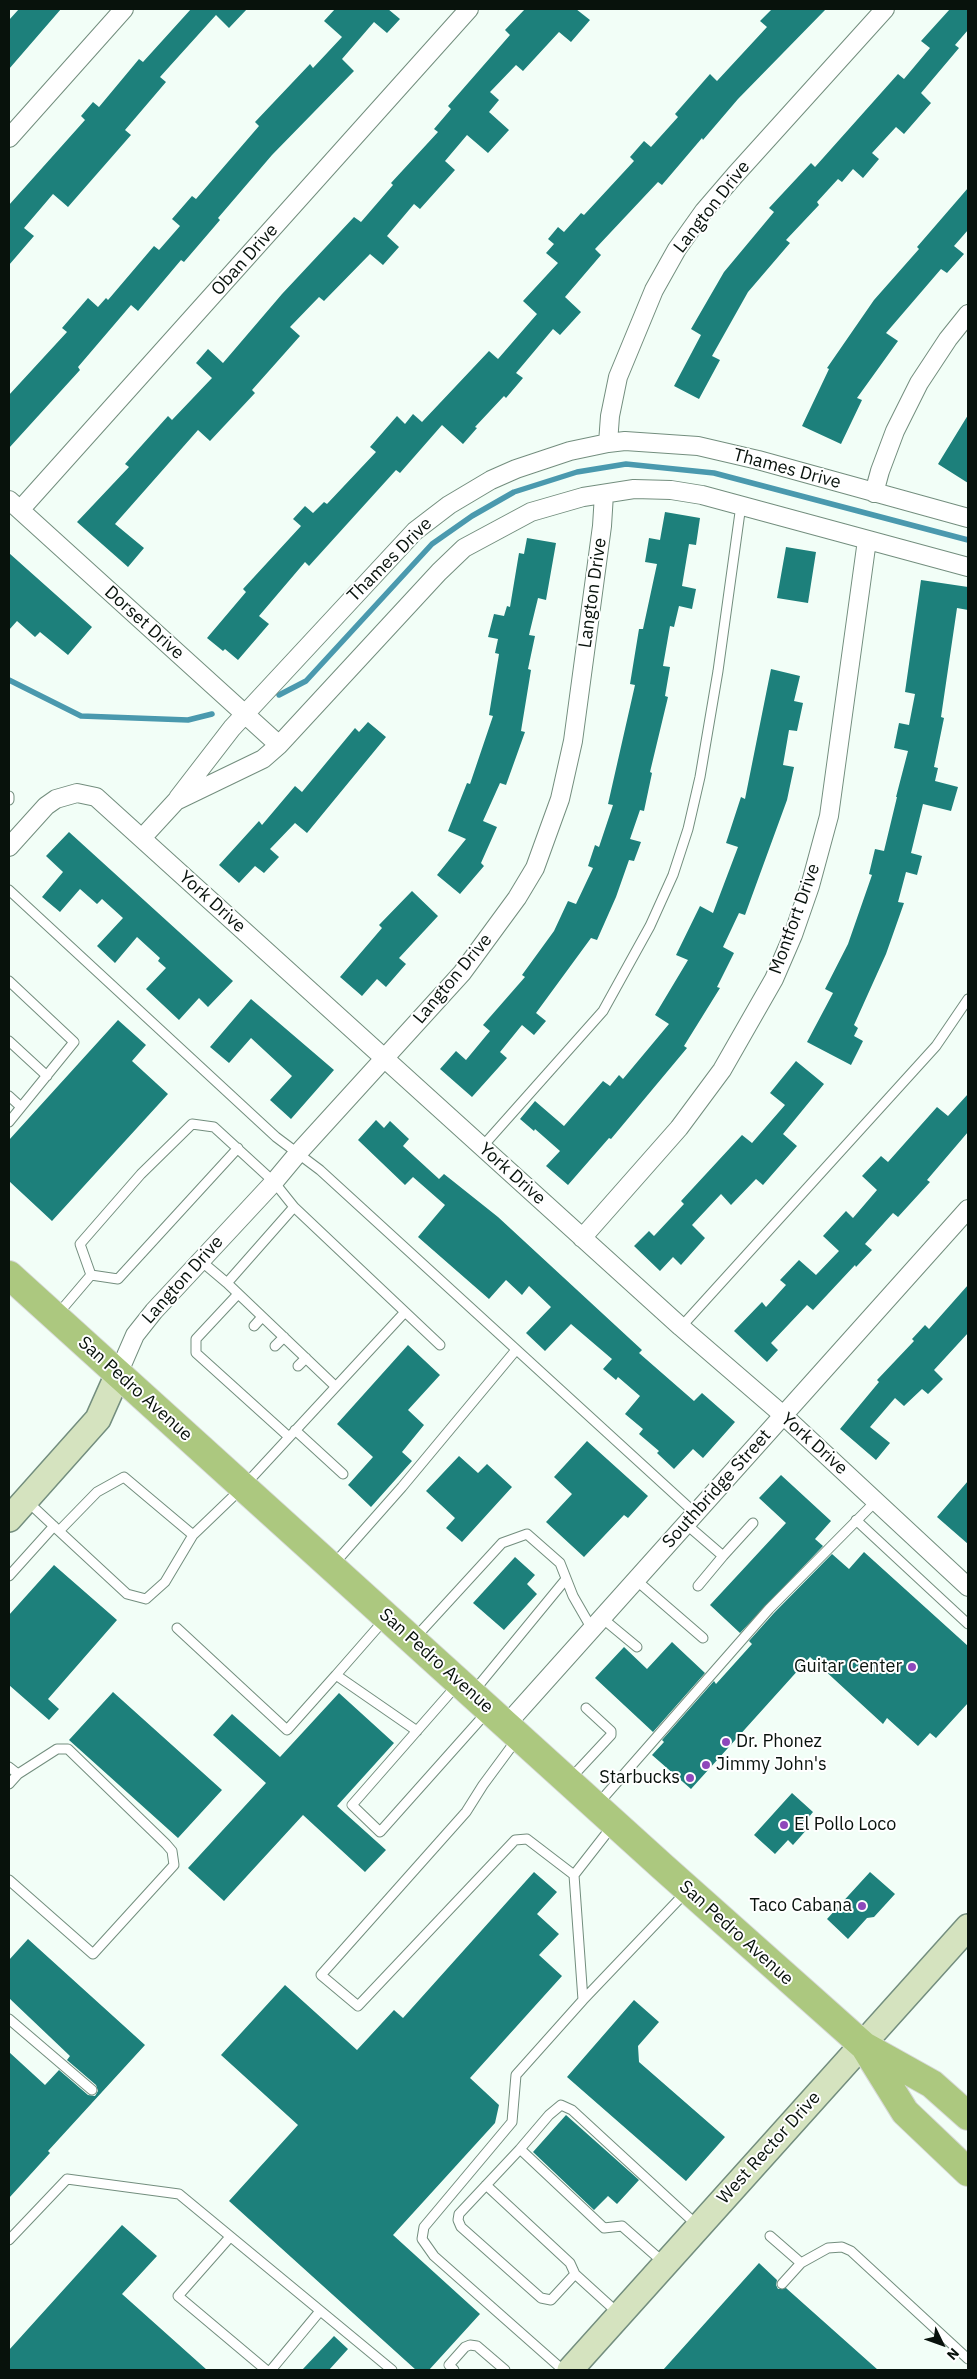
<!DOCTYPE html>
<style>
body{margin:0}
#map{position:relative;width:977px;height:2379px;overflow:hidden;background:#f2fef7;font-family:"IBM Plex Sans",sans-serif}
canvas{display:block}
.frame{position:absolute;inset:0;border:10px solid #08120c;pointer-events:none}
.north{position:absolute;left:917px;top:2319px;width:50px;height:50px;-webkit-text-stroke:4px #fff;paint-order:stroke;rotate:132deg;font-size:14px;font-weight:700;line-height:20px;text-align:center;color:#08120c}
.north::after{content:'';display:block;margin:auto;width:18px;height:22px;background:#08120c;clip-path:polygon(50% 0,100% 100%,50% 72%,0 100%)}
</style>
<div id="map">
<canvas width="977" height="2379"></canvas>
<div class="frame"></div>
<div class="north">N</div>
</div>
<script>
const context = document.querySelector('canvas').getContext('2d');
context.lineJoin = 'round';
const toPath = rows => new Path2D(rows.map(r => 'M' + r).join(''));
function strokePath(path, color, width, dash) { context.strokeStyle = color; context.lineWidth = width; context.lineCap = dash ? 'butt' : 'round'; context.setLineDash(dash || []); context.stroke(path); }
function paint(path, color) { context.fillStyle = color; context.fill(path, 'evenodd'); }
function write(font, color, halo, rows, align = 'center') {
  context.font = font + ' "IBM Plex Sans",sans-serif'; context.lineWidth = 4; context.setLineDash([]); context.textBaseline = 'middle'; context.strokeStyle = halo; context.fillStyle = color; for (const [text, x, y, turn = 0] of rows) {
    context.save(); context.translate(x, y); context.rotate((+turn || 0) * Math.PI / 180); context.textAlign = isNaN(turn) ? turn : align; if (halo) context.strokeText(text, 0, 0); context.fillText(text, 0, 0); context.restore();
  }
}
strokePath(toPath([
 [9,680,81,716,188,720,212,714],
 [279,695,306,681,432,544,472,516,514,492,577,472,626,464,714,473,968,540]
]), '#4a99ae', 5.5);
paint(toPath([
 [19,9,61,9,9,69,9,20],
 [191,9,247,9,229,28,216,15,160,77,166,82,125,130,131,135,68,207,53,194,24,228,34,236,9,265,9,205,85,120,81,116,93,102,99,107,139,59,143,62],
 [335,9,388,9,400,19,387,33,374,22,342,59,354,71,272,155,218,218,220,220,184,262,181,260,138,311,131,305,78,367,80,370,9,448,9,395,67,332,62,328,88,298,98,307,106,298,108,300,154,246,159,250,180,226,172,219,192,196,196,199,259,126,255,122,310,64,313,68,342,37,324,21],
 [525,9,576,9,590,20,571,42,559,32,523,71,516,65,490,92,499,100,489,112,509,130,488,153,467,135,445,161,455,170,420,209,414,204,387,236,399,247,383,265,370,254,324,301,319,297,290,327,300,336,252,390,255,393,210,441,198,430,115,524,144,548,128,567,77,522,129,467,125,464,168,416,172,420,212,378,196,363,208,349,223,363,282,294,354,217,361,222,393,185,391,183,438,132,434,129,451,109,448,106,510,35,505,30],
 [772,9,826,9,738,99,703,140,702,138,662,185,658,182,595,249,601,255,565,297,581,312,560,335,553,329,516,373,523,378,506,398,504,396,475,427,477,428,463,444,442,425,400,473,396,470,309,566,305,562,259,616,269,624,238,660,225,649,223,651,207,638,246,592,243,589,301,526,293,519,305,506,313,513,324,502,327,504,376,452,370,447,397,416,405,424,413,414,422,422,489,351,498,359,537,314,523,301,558,263,546,253,554,244,548,239,558,227,564,232,581,213,584,215,634,161,630,157,644,141,651,147,678,117,675,114,710,74,717,81,767,27,760,21],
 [950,9,968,9,968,30,955,45,959,48,921,93,931,103,904,134,896,127,872,153,879,159,863,178,853,169,842,182,838,179,817,202,819,205,786,240,790,243,748,292,712,356,720,360,699,399,674,386,701,335,691,329,724,272,774,212,769,208,811,163,815,167,898,74,904,79,930,48,921,41],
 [968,188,968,230,954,246,964,254,947,273,941,269,886,333,898,341,857,398,862,400,841,444,802,426,829,369,827,368,874,300,919,249,917,247],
 [968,415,968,483,938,464],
 [665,512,700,518,696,545,689,544,682,586,696,589,692,609,679,606,674,627,670,626,663,666,670,667,665,696,668,697,650,772,652,773,644,811,640,810,630,839,641,842,634,861,629,860,616,897,597,940,591,938,536,1013,546,1021,534,1035,522,1025,500,1052,507,1058,472,1097,440,1069,456,1051,466,1060,490,1031,483,1025,525,977,522,975,554,931,568,901,576,904,593,868,588,866,595,845,599,847,613,805,608,804,635,685,630,684,639,629,643,629,657,564,645,562,649,538,660,540],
 [527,538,556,543,546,600,538,598,529,635,535,636,528,669,531,670,521,731,525,732,506,785,500,783,483,821,497,827,481,863,484,866,460,894,437,875,466,839,448,831,467,783,470,784,493,716,489,715,499,654,495,653,498,639,488,637,494,614,504,616,507,606,510,607,519,553,524,554],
 [786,547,816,552,808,603,777,598],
 [9,553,92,627,68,655,40,632,35,637,17,621,9,630],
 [921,580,968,587,968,610,957,608,941,717,944,718,934,767,938,768,935,781,958,787,951,811,923,804,911,853,922,856,917,875,906,872,898,902,904,903,886,954,854,1025,858,1028,854,1036,863,1041,851,1065,807,1042,833,993,825,989,848,944,872,875,869,874,875,849,884,851,897,797,896,797,908,751,894,748,899,723,909,725,915,694,905,692],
 [771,669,800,676,794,701,803,703,797,731,789,730,783,765,794,767,787,800,745,915,739,913,723,947,734,953,717,987,720,988,684,1046,687,1048,611,1139,609,1138,568,1185,546,1166,560,1151,535,1129,534,1131,520,1119,535,1101,564,1126,603,1081,610,1086,619,1075,623,1079,669,1024,655,1015,688,960,676,955,700,906,713,913,738,847,726,843,741,797,745,799],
 [368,722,386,737,307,833,295,823,270,849,279,857,264,873,255,866,239,883,219,865,259,821,262,825,295,786,302,792,355,728,359,732],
 [69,832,233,981,208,1007,199,998,179,1020,146,989,166,968,158,961,160,958,137,937,115,963,97,946,123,918,102,899,97,904,80,889,60,912,42,897,63,872,46,856],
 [412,891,438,916,399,958,406,964,386,987,377,979,362,996,340,977,382,928,379,925],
 [251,999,334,1070,291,1119,270,1100,292,1076,251,1038,229,1063,210,1047],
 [118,1020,146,1045,132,1061,168,1094,52,1221,9,1181,9,1140],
 [796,1061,824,1084,783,1134,797,1146,763,1185,756,1179,731,1205,721,1194,692,1225,705,1238,681,1265,673,1257,660,1271,634,1246,649,1231,654,1236,684,1204,681,1201,742,1135,752,1143,785,1105,770,1093],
 [968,1094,968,1132,927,1180,930,1182,898,1217,893,1213,865,1244,872,1250,856,1267,855,1265,813,1310,807,1305,771,1343,778,1350,767,1362,734,1331,762,1302,766,1307,786,1285,780,1280,799,1260,816,1275,839,1251,823,1236,846,1211,853,1218,877,1190,862,1176,881,1156,888,1162,937,1107,948,1116],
 [376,1120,384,1128,390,1121,409,1139,403,1146,439,1179,444,1174,498,1217,642,1350,639,1353,694,1401,702,1393,735,1422,703,1458,693,1449,674,1469,657,1453,659,1451,639,1434,643,1429,625,1414,640,1396,618,1377,616,1380,603,1369,612,1359,571,1324,545,1351,526,1333,551,1307,529,1286,522,1295,506,1280,489,1299,418,1237,445,1205,413,1177,405,1185,358,1140],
 [968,1285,968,1333,934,1370,943,1379,928,1394,922,1389,904,1406,895,1398,870,1427,890,1443,876,1460,840,1429,879,1382,877,1380,914,1341,912,1339,925,1325,929,1329],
 [408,1345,440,1375,408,1410,424,1425,402,1452,412,1461,371,1507,348,1485,373,1457,337,1424],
 [587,1441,648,1496,628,1518,624,1515,584,1557,546,1522,572,1494,554,1477],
 [459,1456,478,1473,487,1464,512,1487,462,1542,446,1528,455,1518,426,1491],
 [781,1475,831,1521,815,1539,823,1546,740,1633,710,1605,786,1523,759,1498],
 [968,1481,968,1544,937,1517],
 [864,1552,968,1646,968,1703,936,1738,930,1733,918,1746,887,1718,883,1724,810,1657,691,1789,652,1755,664,1742,662,1740,714,1681,716,1684,752,1644,749,1641,774,1613,832,1554,849,1569],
 [515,1557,535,1575,527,1584,537,1594,504,1630,473,1603],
 [54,1565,117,1620,48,1699,59,1709,49,1720,9,1685,9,1615],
 [672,1642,705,1673,653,1732,595,1678,624,1647,647,1669],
 [113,1692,222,1790,178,1838,69,1740],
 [339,1693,394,1743,337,1806,386,1850,365,1872,303,1815,224,1901,188,1868,266,1783,213,1735,232,1714,280,1757],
 [792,1793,813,1812,804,1823,809,1827,793,1845,788,1840,775,1854,754,1835],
 [534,1872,557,1892,537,1914,559,1934,539,1955,562,1976,470,2078,499,2105,495,2123,393,2235,480,2314,429,2370,416,2370,229,2201,298,2125,221,2055,285,1985,357,2050,394,2010,403,2018],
 [870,1872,895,1894,874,1917,867,1918,848,1939,827,1919],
 [28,1939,145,2045,48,2151,50,2153,9,2198,9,2052,45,2085,59,2070,88,2095,95,2096,98,2091,96,2085,67,2060,70,2056,9,1998,9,1960],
 [634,2000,659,2022,638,2046,639,2062,725,2137,686,2181,567,2077],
 [566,2115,639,2180,617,2204,608,2196,594,2210,533,2152],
 [122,2225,157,2256,122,2294,207,2370,9,2370,9,2350],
 [759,2263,777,2280,776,2285,778,2289,786,2288,878,2370,663,2370],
 [334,2336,348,2349,329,2370,302,2370]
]), '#1d807b');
const lane = toPath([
 [9,796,9,800],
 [9,890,276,1137,320,1170,695,1513],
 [9,981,74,1042,9,1122],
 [9,1041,47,1076],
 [9,1096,21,1107],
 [482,1147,603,1011,650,926,673,875,688,829,700,777,718,671,741,505],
 [201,1261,227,1283,294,1207],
 [91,1275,118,1279,238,1148],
 [227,1283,335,1386],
 [238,1294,196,1339,196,1353,289,1437],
 [57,1315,91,1275,80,1244,141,1174,192,1124,214,1127,274,1182,294,1207,440,1345],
 [254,1326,262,1317],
 [681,1327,936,1046,968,999],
 [275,1346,284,1337],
 [298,1366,306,1358],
 [295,1430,343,1474],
 [27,1501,59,1531,97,1492,124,1477,193,1535],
 [856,1520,968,1624],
 [686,1524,723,1556,753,1523],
 [59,1531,127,1594,146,1599,165,1582,193,1535,243,1487,405,1312],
 [333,1565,402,1487,516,1350],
 [9,1576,54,1526],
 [636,1580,703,1638],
 [698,1586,723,1556],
 [602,1618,637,1647],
 [385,1619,336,1675,417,1731],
 [177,1628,287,1730,336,1675],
 [414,1639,502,1543,527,1534,560,1563,573,1596,592,1629],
 [457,1685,352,1805,380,1832,487,1712],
 [474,1691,566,1579],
 [517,1739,483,1785,466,1812,321,1975,358,2006,515,1840,527,1839,574,1875,613,1825],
 [9,1767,18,1774,57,1749,68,1749,166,1844,172,1851,174,1865,93,1954,9,1880],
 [570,1779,611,1735,611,1731,586,1708],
 [9,1784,18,1774],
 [597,1805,769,1609,876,1501],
 [583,2000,686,1892],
 [9,2019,92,2090],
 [520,2149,459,2214,458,2220,461,2227,541,2298,551,2300,575,2274,619,2314],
 [486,2185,570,2263,575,2274],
 [770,2236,801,2263],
 [230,2237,178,2296,266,2370],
 [9,2240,67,2179,179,2194,392,2370],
 [663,2262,622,2226,604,2228,520,2149,549,2115,561,2105,572,2110,698,2226],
 [782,2284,801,2263,828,2248,842,2247,851,2251,968,2359],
 [271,2370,320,2311],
 [454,2370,449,2365,465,2347,470,2345,477,2346,505,2370],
 [563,2370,434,2256,422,2239,424,2227,512,2122,516,2075,583,2000,574,1875]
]);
const street = toPath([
 [9,138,124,9],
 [608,443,610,416,618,377,654,290,677,249,704,211,735,175,885,9],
 [874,493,880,471,895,431,919,383,948,339,968,314],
 [9,500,279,745],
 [20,510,469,9],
 [178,798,232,728,415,531,449,505,491,480,516,469,570,451,608,443,625,441,698,446,758,460,968,518],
 [142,838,176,801,263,759,279,745,439,572,464,548,531,512,583,497,634,489,671,490,702,495,968,567],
 [9,847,46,806,56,799,77,793,96,797,681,1327,783,1415,968,1587],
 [582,1238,679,1128,722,1070,774,979,793,935,810,886,829,816,867,540],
 [118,1374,135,1335,154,1311,274,1182,299,1152,462,973,517,898,535,868,560,799,573,741,602,526,604,494],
 [506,1725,968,1209]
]);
const secondary = toPath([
 [9,1519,98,1419,118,1374],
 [570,2370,968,1927]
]);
const primary = toPath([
 [9,1275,664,1868,864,2046,932,2084,968,2116],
 [866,2049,905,2112,968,2172]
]);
strokePath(lane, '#738e7e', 11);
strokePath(street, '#738e7e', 20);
strokePath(secondary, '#738e7e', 28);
strokePath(primary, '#d7d9d8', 30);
strokePath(lane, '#fff', 9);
strokePath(street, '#fff', 18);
strokePath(secondary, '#d5e3bf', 25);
strokePath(primary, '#acc87f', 28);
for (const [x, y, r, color] of [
 [912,1667,5,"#8e48bb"],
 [726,1742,5,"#8e48bb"],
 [706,1765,5,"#8e48bb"],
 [690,1778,5,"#8e48bb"],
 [784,1825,5,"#8e48bb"],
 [862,1906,5,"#8e48bb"]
]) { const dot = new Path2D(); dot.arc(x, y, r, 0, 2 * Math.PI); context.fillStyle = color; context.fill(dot); strokePath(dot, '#fff', 2); }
write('18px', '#08120c', '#fff', [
 ["Langton Drive",712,207,-52],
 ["Oban Drive",245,260,-48],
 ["Thames Drive",787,469,15],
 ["Thames Drive",390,560,-45],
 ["Langton Drive",593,593,-82],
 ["Dorset Drive",144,623,42],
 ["York Drive",212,902,42],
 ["Montfort Drive",795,919,-70],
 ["Langton Drive",453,979,-50],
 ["York Drive",512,1174,42],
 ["Langton Drive",183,1280,-48],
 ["San Pedro Avenue",135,1389,42],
 ["York Drive",814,1444,42],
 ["Southbridge Street",717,1489,-48],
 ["San Pedro Avenue",436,1661,42],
 ["San Pedro Avenue",736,1933,42],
 ["West Rector Drive",769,2148,-48]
]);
write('18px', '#08120c', '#fff', [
 ["Guitar Center",902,1667],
 ["Dr. Phonez",736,1742,"left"],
 ["Jimmy John's",716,1765,"left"],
 ["Starbucks",680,1778],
 ["El Pollo Loco",794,1825,"left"],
 ["Taco Cabana",852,1906]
], 'right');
</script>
